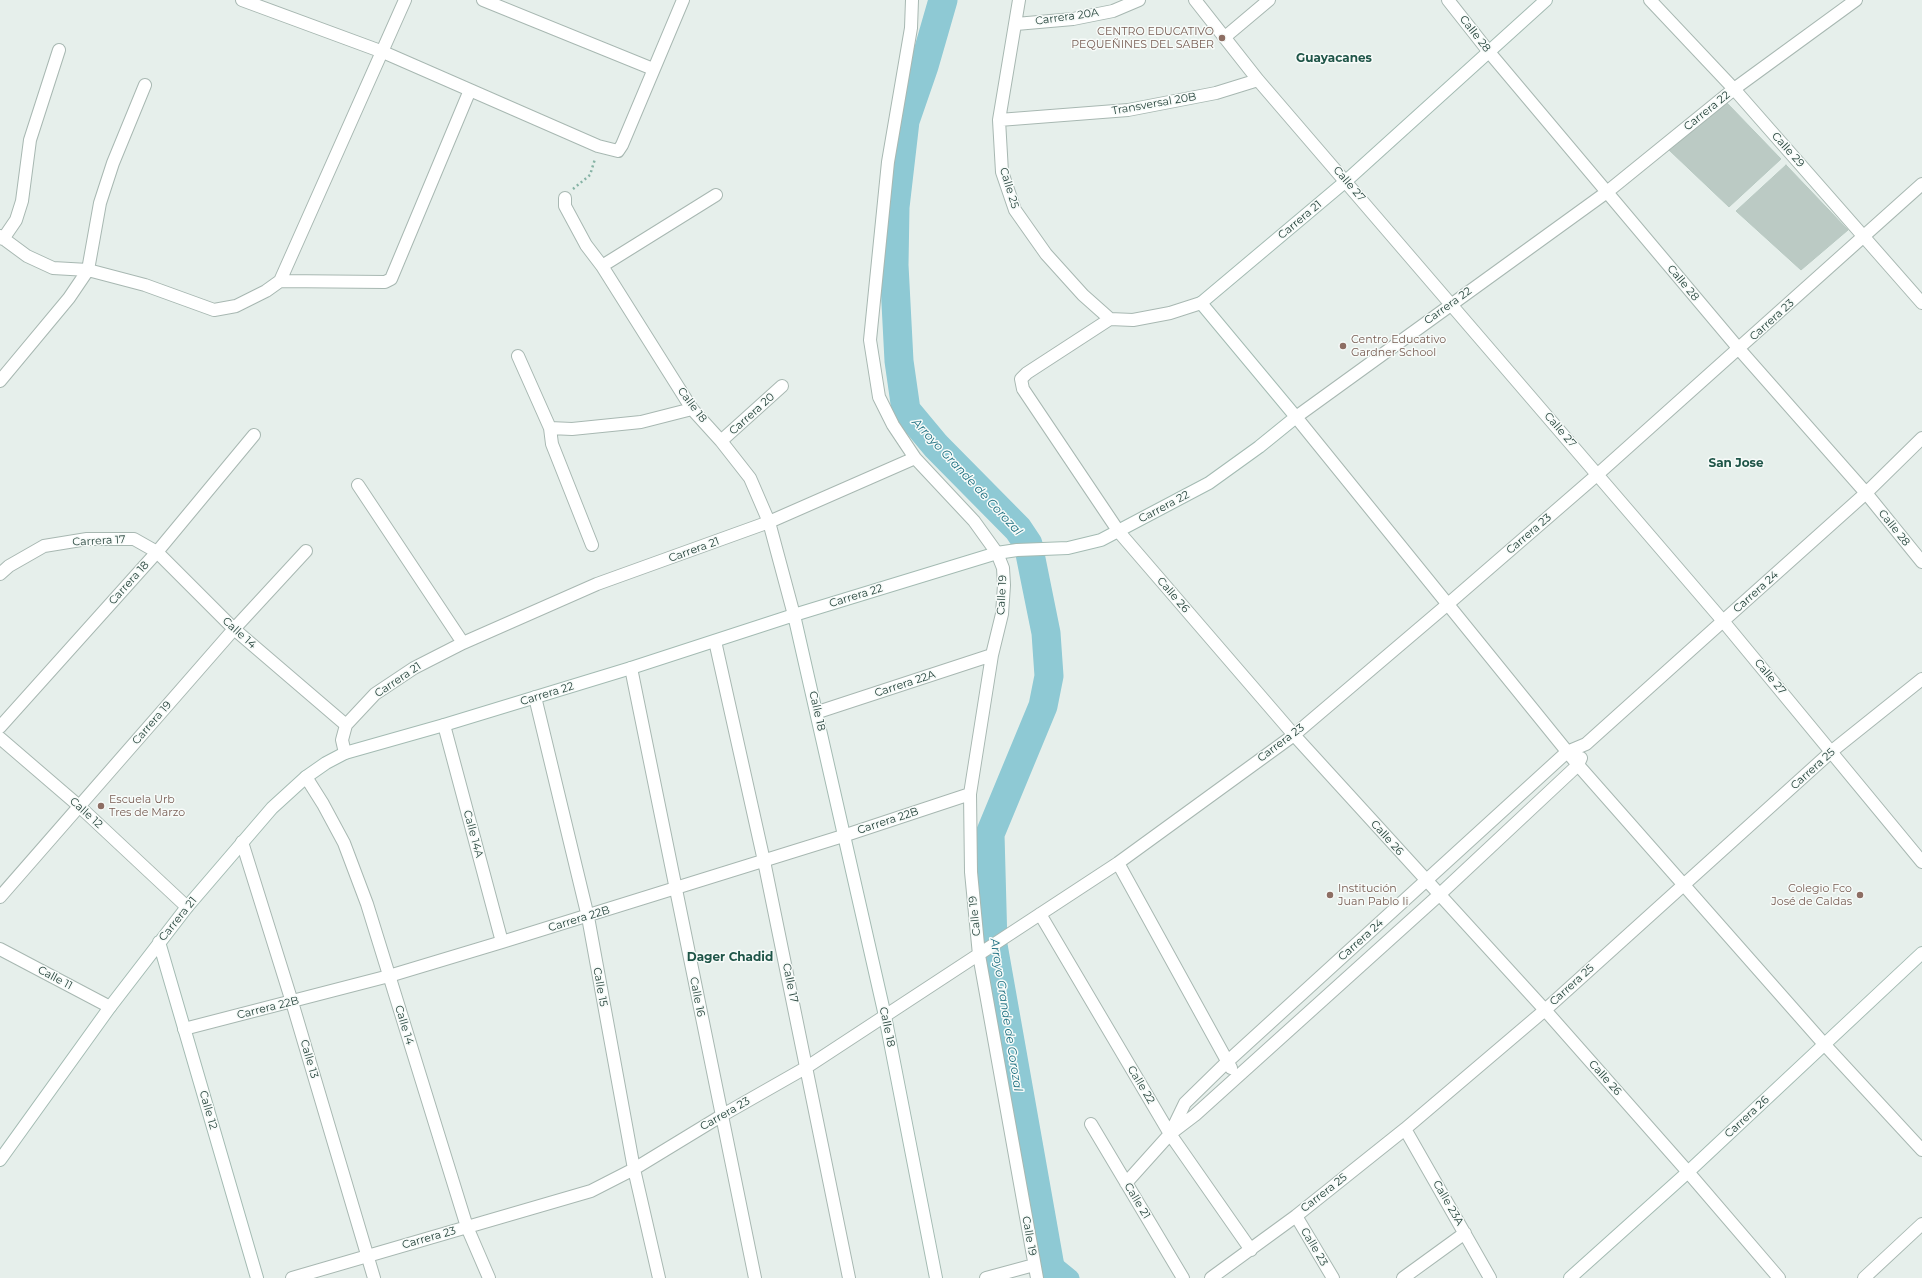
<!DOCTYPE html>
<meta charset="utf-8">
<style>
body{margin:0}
canvas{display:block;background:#e6efeb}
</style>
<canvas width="1922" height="1278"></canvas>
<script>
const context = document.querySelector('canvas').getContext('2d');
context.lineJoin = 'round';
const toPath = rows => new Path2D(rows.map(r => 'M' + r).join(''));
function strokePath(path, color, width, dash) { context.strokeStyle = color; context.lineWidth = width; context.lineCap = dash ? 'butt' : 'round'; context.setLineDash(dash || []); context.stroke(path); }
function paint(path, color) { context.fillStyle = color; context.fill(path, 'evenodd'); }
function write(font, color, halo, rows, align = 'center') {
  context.font = font + ' Montserrat,sans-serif'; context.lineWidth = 3; context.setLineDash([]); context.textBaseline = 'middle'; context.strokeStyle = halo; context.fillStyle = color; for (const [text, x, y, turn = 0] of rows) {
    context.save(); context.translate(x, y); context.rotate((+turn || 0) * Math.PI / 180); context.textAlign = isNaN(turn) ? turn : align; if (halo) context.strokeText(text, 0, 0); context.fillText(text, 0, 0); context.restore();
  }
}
strokePath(toPath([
 [1049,1260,1071,1278]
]), '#8ec9d4', 17);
strokePath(toPath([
 [943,0,924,66,905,121,895,207,894,265,899,361,906,410,936,446,1018,529,1028,544,1046,633,1049,676,1043,706,990,834,993,945,1052,1278]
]), '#8ec9d4', 29);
const building = toPath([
 [1727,103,1781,159,1729,207,1669,150,1727,103],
 [1786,165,1848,230,1801,270,1736,211,1786,165]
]);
paint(building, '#bbcac4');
strokePath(building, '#b8c9c2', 1);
const street = toPath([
 [242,0,383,52,598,146,618,151,622,145,683,0],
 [483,0,653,69],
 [912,0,911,28,888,162,870,340,879,397,893,425,915,458,974,521,997,553,1003,568,1004,585,1002,614,992,655,970,794,971,872,979,955,1037,1278],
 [1019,0,999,120,1002,172,1015,210,1046,254,1083,295,1110,319],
 [1195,0,1258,80,1723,621,1922,862],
 [1448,0,1489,52,1739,349,1866,493,1922,562],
 [1650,0,1734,89,1922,303],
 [1856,0,1734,89,1607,192,1296,417,1578,765,1824,1044,1922,1150],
 [1016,24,1073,19,1113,11,1139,0],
 [1225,37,1269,0],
 [999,120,1128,110,1216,93,1258,80],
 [565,198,565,206,586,245,602,266,692,409,721,441,750,478,769,522,794,615],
 [0,236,27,256,53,268,88,270,145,285,214,310,236,306,266,291,280,281,405,0],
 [3,239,16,220,22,201,30,140,59,50],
 [602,266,716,195],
 [280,281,385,282,391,279,470,90],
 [1201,303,1170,313,1133,320,1110,319,1027,373,1021,379,1023,389,1119,532,1294,735,1545,1010,1688,1172,1779,1278],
 [518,356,550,428,552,444,592,545],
 [0,381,69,298,88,270,100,203,113,163,145,85],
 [550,428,572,429,641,422,692,409],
 [721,441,782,386],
 [358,485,463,643],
 [0,574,9,566,44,546,87,539,134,539,157,552,234,629,346,725],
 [715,641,764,861,849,1278],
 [631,668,755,1278],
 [535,697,588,917,634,1169,659,1278],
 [818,712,992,655],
 [444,725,502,942],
 [0,727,157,552,254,435],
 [0,738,79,806,187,907],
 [345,753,342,740,346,725,375,694,414,668,463,643,597,584,769,522,915,458],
 [306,777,323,804,344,843,367,904,467,1227,489,1278],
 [242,842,292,1002,374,1278],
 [1118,863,1231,1068],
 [0,897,234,629,306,551],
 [1040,914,1170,1134,1251,1250],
 [0,949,110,1007],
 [184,1029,389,976,502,942,843,836,970,794],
 [1091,1124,1183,1278],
 [1405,1129,1490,1278],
 [1170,1134,1185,1103,1227,1062,1567,752,1586,744,1723,621,1866,493,1922,438],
 [1126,1183,1170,1134,1195,1115,1439,895,1578,765,1581,758],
 [1296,1216,1333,1278],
 [292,1278,591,1191,634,1169,721,1116,807,1067,1118,863,1294,735,1448,604,1598,474,1922,184],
 [986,1278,1034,1265],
 [1211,1278,1296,1216,1405,1129,1545,1010,1832,751,1922,679],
 [1403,1278,1465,1233],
 [1864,1278,1922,1224]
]);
const secondary = toPath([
 [794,615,885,1016,936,1278],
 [159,942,257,1278],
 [0,1160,110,1007,187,907,272,808,306,777,326,763,345,753,444,725,631,668,794,615,997,553,1017,550,1068,548,1101,540,1209,483,1259,447,1296,417,1201,303,1346,181,1546,0],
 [1570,1278,1688,1172,1922,953]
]);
strokePath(street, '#a8b8b2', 14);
strokePath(secondary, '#a4bbb3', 14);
strokePath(toPath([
 [573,189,590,175,595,159]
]), '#86b3a5', 2.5, [2, 3]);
strokePath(street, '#fff', 12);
strokePath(secondary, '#fff', 12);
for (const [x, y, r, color] of [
 [1222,38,4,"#8d6e63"],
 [1343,346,4,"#8d6e63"],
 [101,806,4,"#8d6e63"],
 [1330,895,4,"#8d6e63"],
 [1860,895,4,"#8d6e63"]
]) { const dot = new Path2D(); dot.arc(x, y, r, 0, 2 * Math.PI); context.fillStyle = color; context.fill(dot); strokePath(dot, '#f7fbf9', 1.5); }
write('11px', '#24423a', '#f7fbf9', [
 ["Carrera 20A",1067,17,-8],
 ["Calle 28",1475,34,52],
 ["Transversal 20B",1154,104,-10],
 ["Carrera 22",1707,111,-39],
 ["Calle 29",1788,150,48],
 ["Calle 27",1349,184,49],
 ["Calle 25",1009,188,73],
 ["Carrera 21",1300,220,-40],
 ["Calle 28",1683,283,50],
 ["Carrera 22",1448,306,-36],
 ["Carrera 23",1772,320,-42],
 ["Calle 18",692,405,53],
 ["Carrera 20",752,414,-42],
 ["Calle 27",1560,430,49],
 ["Carrera 22",1164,507,-28],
 ["Calle 28",1894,528,51],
 ["Carrera 23",1529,534,-41],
 ["Carrera 17",99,541,-3],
 ["Carrera 21",694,550,-20],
 ["Carrera 18",129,583,-48],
 ["Carrera 24",1756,592,-42],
 ["Calle 19",1002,595,-87],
 ["Calle 26",1173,595,49],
 ["Carrera 22",856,596,-17],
 ["Calle 14",239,633,42],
 ["Calle 27",1770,677,50],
 ["Carrera 21",398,680,-34],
 ["Carrera 22A",905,684,-18],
 ["Carrera 22",547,694,-17],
 ["Calle 18",817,711,77],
 ["Carrera 19",152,723,-49],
 ["Carrera 23",1281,743,-37],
 ["Carrera 25",1813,769,-42],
 ["Calle 12",86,813,42],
 ["Carrera 22B",888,821,-18],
 ["Calle 14A",473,834,75],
 ["Calle 26",1387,838,48],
 ["Calle 19",975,916,-96],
 ["Carrera 21",178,919,-51],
 ["Carrera 22B",579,919,-17],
 ["Carrera 24",1361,940,-42],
 ["Calle 11",55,978,28],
 ["Calle 17",790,983,78],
 ["Carrera 25",1572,985,-42],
 ["Calle 15",600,987,80],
 ["Calle 16",697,997,79],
 ["Carrera 22B",268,1008,-14],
 ["Calle 14",404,1025,73],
 ["Calle 18",887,1027,78],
 ["Calle 13",309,1059,74],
 ["Calle 26",1605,1078,48],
 ["Calle 22",1141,1085,59],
 ["Calle 12",208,1110,74],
 ["Carrera 23",725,1114,-30],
 ["Carrera 26",1747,1117,-43],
 ["Carrera 25",1324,1193,-38],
 ["Calle 21",1137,1201,59],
 ["Calle 23A",1448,1203,60],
 ["Calle 19",1029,1236,80],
 ["Carrera 23",429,1238,-16],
 ["Calle 23",1314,1247,59]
]);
write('11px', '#785e54', '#f7fbf9', [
 ["CENTRO EDUCATIVO",1214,32,"right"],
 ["PEQUEÑINES DEL SABER",1214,45,"right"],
 ["Centro Educativo",1351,340],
 ["Gardner School",1351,353],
 ["Escuela Urb",109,800],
 ["Tres de Marzo",109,813],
 ["Institución",1338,889],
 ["Juan Pablo Ii",1338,902],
 ["Colegio Fco",1852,889,"right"],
 ["José de Caldas",1852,902,"right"]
], 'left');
write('bold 12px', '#1f5548', '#f7fbf9', [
 ["Guayacanes",1334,58],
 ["San Jose",1736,463],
 ["Dager Chadid",730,957]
]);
write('italic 12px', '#1c6f80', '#f7fbf9', [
 ["Arroyo Grande de Corozal",967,477,47],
 ["Arroyo Grande de Corozal",1006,1015,81]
]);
</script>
